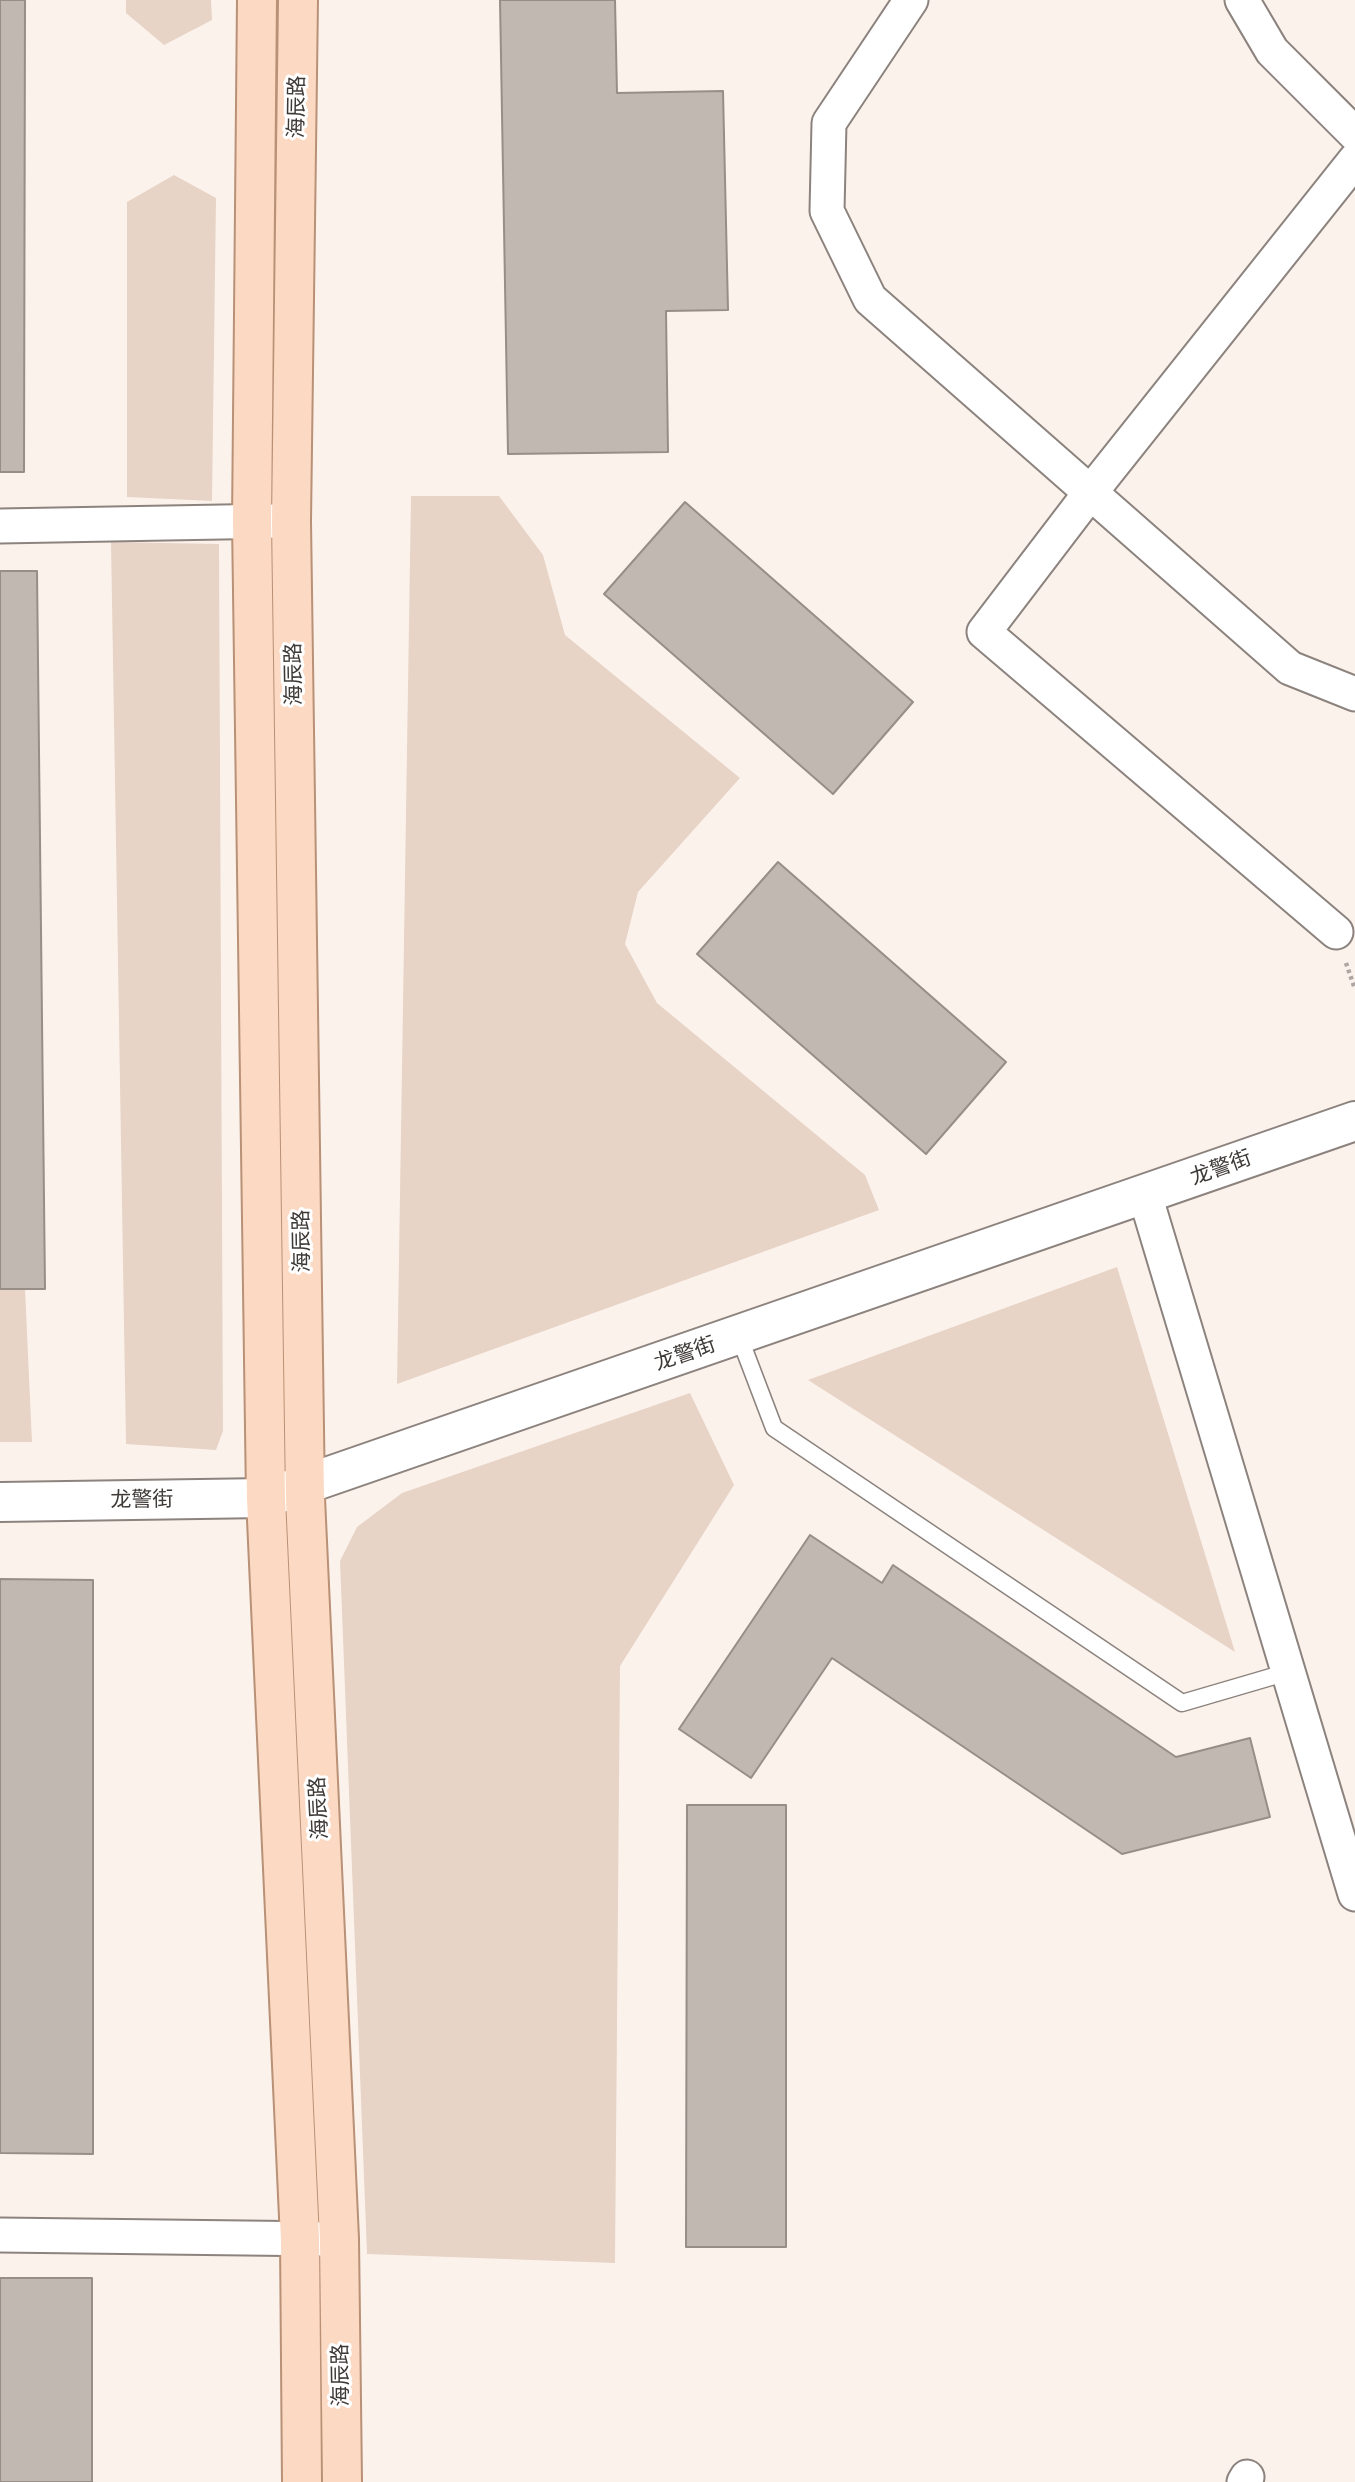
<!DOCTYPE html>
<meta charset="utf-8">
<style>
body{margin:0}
canvas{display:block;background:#fcf2ec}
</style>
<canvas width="1355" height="2482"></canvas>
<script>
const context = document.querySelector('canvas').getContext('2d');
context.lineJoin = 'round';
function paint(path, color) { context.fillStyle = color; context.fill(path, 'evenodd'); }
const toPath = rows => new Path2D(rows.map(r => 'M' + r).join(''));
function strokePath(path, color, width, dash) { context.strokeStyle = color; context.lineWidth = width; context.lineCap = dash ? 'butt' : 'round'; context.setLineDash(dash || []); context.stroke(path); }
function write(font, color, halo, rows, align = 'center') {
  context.font = font + ' Raleway,"Noto Sans SC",sans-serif'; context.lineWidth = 6; context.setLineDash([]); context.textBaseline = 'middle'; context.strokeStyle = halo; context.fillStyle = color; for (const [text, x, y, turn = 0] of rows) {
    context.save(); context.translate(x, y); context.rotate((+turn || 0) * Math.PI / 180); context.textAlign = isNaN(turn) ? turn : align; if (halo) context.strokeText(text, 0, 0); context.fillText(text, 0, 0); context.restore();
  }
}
paint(toPath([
 [126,0,211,0,212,20,164,45,126,13],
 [174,175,216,198,212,501,127,497,127,202],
 [411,496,499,496,543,555,565,635,740,778,638,892,625,944,657,1003,865,1175,879,1210,397,1384],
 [111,542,219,544,223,1431,216,1450,126,1444],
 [1117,1267,1235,1652,808,1380],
 [0,1289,25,1289,32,1442,0,1442],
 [690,1393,734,1485,620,1666,615,2263,367,2254,340,1561,357,1527,402,1493]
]), '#e7d4c7');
const building = toPath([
 [0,0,25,0,24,472,0,472,0,0],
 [500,0,615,0,617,93,723,91,728,310,666,311,668,452,508,454,500,0],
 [685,502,913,702,833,794,604,594,685,502],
 [0,571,37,571,45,1289,0,1289,0,571],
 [778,862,1006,1062,926,1154,697,954,778,862],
 [810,1535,882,1583,893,1565,1176,1757,1250,1738,1270,1817,1122,1854,832,1658,751,1778,679,1729,810,1535],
 [0,1579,93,1580,93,2154,0,2153,0,1579],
 [687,1805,786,1805,786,2247,686,2247,687,1805],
 [0,2278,92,2278,92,2482,0,2482,0,2278]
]);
paint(building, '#c1b8b2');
strokePath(building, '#978e88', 2);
const service = toPath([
 [739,1336,774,1428,1182,1703,1288,1672]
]);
const minor = toPath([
 [911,0,829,123,827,211,870,299,1290,668,1355,694],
 [1242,0,1272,51,1355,134],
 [0,526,278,521],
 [1336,932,984,632,1090,493,1355,160],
 [1145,1195,1355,1894],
 [0,2235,327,2239],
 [1244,2482,1247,2477]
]);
const tertiary = toPath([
 [0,1502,266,1498,1355,1121]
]);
const primary = toPath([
 [257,0,252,522,266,1498,300,2239,302,2482],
 [298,0,291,521,305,1498,339,2239,342,2482]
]);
strokePath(service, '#8c837e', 19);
strokePath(minor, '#8c837e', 37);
strokePath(tertiary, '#8c837e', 42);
strokePath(primary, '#b89177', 42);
strokePath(toPath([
 [1346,963,1355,989]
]), '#aea6a2', 4.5, [3.5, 3.5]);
strokePath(service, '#fff', 16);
strokePath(minor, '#fff', 33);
strokePath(tertiary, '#fff', 38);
strokePath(primary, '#fcd9c2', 38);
write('21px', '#3d3937', '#fff', [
 ["海辰路",297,107,-89],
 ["海辰路",294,674,-91],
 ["龙警街",1221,1168,-20],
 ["海辰路",302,1241,-91],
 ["龙警街",685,1354,-19],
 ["龙警街",142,1500,-1],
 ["海辰路",319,1808,-93],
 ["海辰路",341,2375,-91]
]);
</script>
